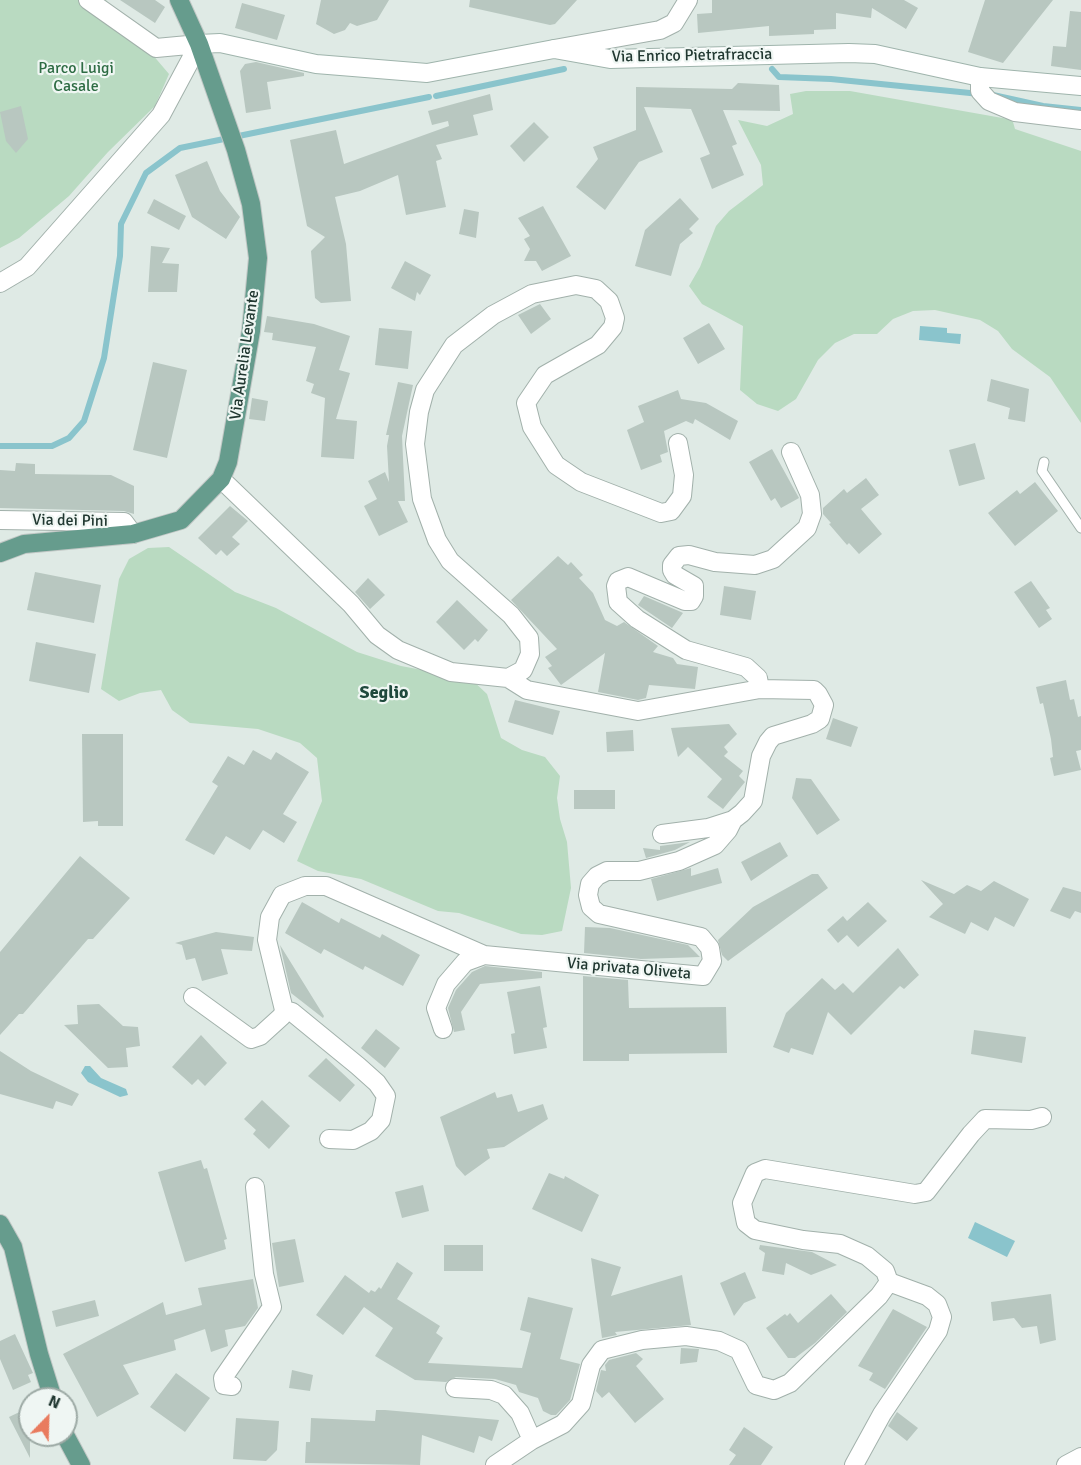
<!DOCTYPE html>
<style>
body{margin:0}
#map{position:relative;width:1081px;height:1465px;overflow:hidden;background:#dfeae5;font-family:Signika,sans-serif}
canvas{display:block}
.north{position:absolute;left:18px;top:1387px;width:60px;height:60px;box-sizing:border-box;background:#eff6f3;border:2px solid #9daaa5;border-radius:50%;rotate:23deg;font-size:16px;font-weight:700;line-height:24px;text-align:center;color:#213831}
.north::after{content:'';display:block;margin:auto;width:21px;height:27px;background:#e97b5e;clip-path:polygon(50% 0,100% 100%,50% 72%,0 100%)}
</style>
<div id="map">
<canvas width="1081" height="1465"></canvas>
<div class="north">N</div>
</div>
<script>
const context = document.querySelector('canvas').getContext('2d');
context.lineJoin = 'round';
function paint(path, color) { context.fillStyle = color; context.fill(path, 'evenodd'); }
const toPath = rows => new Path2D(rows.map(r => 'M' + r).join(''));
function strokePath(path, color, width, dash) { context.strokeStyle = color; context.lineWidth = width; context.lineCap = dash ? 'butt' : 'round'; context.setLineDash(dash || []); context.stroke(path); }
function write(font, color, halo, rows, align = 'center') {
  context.font = font + ' Signika,sans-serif'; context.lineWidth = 4.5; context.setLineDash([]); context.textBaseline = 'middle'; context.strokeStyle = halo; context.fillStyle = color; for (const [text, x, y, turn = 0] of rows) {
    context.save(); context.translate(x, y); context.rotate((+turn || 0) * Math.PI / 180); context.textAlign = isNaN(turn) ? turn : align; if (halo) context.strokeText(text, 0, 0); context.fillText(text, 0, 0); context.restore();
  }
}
paint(toPath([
 [0,0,106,0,169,74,155,106,108,152,69,196,19,238,0,248],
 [806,91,850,91,1008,119,1013,122,1015,129,1081,151,1081,423,1050,377,1012,349,998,331,980,320,935,310,913,311,893,319,877,334,854,334,835,343,818,360,796,399,778,411,757,404,740,390,743,326,702,304,689,286,700,267,716,226,729,211,763,185,761,165,738,120,767,126,793,114,790,94],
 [169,547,235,592,276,608,357,652,401,666,471,679,487,694,501,738,522,750,545,757,560,776,557,798,560,819,567,842,571,888,562,931,542,935,521,934,459,913,438,911,361,879,318,871,297,861,322,801,317,758,300,743,258,729,190,723,172,710,161,690,140,693,119,701,101,689,119,579,129,559,148,548]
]), '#b9dac1');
paint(toPath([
 [920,326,947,328,947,333,961,334,960,344,919,340],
 [85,1066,90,1066,101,1078,126,1089,128,1095,120,1097,88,1082,81,1073],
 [975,1222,1015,1241,1007,1257,968,1238]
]), '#8ac4cc');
strokePath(toPath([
 [772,69,779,77,831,79,980,94],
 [993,95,1043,106,1081,110],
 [436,96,564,69],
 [0,446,52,446,69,438,84,421,104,358,120,256,121,224,146,173,180,148,429,97]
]), '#8ac4cc', 6);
paint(toPath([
 [120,0,155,0,165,7,155,23],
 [321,0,389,0,377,20,357,26,350,23,345,30,334,34,316,24],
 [470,0,577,0,555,24,550,25,469,7],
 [712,0,904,0,918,8,906,29,872,8,871,18,836,13,836,29,814,30,814,34,769,36,769,26,698,33,697,14,712,13],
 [985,0,1053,0,1003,63,968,52],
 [242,3,285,15,277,40,235,28],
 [1070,11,1081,12,1081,70,1051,66,1053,46,1066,47],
 [256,62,304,73,304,76,267,82,271,109,246,113,240,71,245,64],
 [738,83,779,85,780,111,723,110,737,144,732,146,744,175,712,189,700,158,710,154,691,109,644,107,663,152,639,162,605,210,576,187,598,159,593,147,636,130,636,87,732,89],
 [490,94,493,110,473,115,478,135,436,145,442,159,436,161,446,207,406,215,398,175,360,191,335,197,346,244,351,301,321,303,315,298,311,251,325,237,307,226,290,140,336,130,344,164,449,126,448,121,432,125,428,111],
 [21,106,28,139,16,153,6,141,0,112],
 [534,122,549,137,524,162,510,146],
 [207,161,220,191,240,217,226,239,192,217,175,175],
 [680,198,699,219,689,229,693,233,680,244,671,276,635,266,645,230],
 [154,199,186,216,179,230,147,213],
 [543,206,571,256,542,271,536,261,524,261,530,249,524,239,530,236,518,218],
 [464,209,479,212,476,238,459,234],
 [151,246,170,248,162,263,179,264,177,292,148,292],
 [405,261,431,275,420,295,417,292,415,301,391,288],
 [540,304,551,319,531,334,518,315],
 [267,316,314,324,350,336,339,370,350,373,336,419,357,421,354,459,321,457,325,398,311,393,314,384,306,381,316,347,272,340,273,333,264,332],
 [709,323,725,349,698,364,683,338],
 [379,328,412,331,408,369,375,365],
 [153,362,187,370,167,458,133,450],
 [991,379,1029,389,1025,422,1008,419,1010,408,987,401],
 [398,382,413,385,402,436,405,501,398,501,408,522,379,536,364,506,377,499,368,481,385,472,389,482,387,446,389,435,386,435],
 [678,390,681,399,706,403,738,421,730,440,695,419,693,424,686,421,664,431,668,452,660,455,662,462,641,470,627,430,644,422,638,406],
 [252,398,268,401,265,421,249,419],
 [975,443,985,479,959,486,949,450],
 [772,449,799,498,781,508,775,498,771,501,749,462],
 [16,463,35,464,35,474,111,475,134,486,134,514,124,511,0,508,0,470,15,471],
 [866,478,879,495,861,509,882,534,859,554,849,543,847,545,829,524,831,523,823,514,823,508,844,489,847,493],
 [1035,482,1058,511,1015,546,988,513,1017,490,1020,494],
 [230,506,248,521,232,537,240,544,227,556,221,550,216,555,198,538],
 [558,556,568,565,571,562,583,575,579,578,593,593,605,620,617,626,624,622,658,646,653,652,673,658,677,664,698,667,695,689,649,685,646,698,638,700,598,692,605,653,561,685,548,668,552,666,545,657,557,649,511,600],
 [35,572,101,585,94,623,27,610],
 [368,578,385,595,370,609,355,592],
 [1031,581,1050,608,1046,610,1052,619,1039,628,1014,592],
 [724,586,756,591,751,620,720,615],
 [644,596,681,612,683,613,672,628,638,605],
 [457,600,488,630,478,642,475,639,464,650,436,622],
 [36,642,96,654,89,693,29,681],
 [1066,680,1070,700,1074,699,1078,717,1081,716,1081,750,1076,751,1081,770,1054,776,1050,758,1053,757,1051,739,1043,703,1040,704,1036,687],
 [515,700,560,711,553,735,508,722],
 [833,718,858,727,851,747,826,739],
 [729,724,737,734,724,747,728,752,724,756,743,771,739,776,745,782,723,809,707,797,722,779,688,747,678,757,671,728],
 [633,730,634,751,607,752,606,732],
 [82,734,123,734,123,826,98,826,98,821,83,822],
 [253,750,271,760,276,752,309,772,283,814,297,822,284,843,263,830,250,850,226,836,214,855,185,840,218,786,212,782,228,756,244,765],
 [796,778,811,779,840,820,817,835,792,798],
 [574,790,615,790,615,809,574,809],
 [690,842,675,850,646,858,643,848,660,850,660,846],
 [780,842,788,856,751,881,741,862],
 [80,856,130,898,93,939,88,939,23,1014,19,1014,0,1035,0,952],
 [691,868,691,876,718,868,722,883,657,901,651,879],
 [812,874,818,874,828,888,728,961,722,955,718,940,753,907],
 [921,880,954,894,967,885,981,891,994,881,1029,899,1014,927,995,917,988,931,971,922,965,934,929,917,943,904],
 [1063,887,1081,892,1081,913,1075,911,1070,919,1050,911],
 [302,902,339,923,341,918,380,938,382,934,420,955,403,986,365,966,363,970,324,949,321,954,285,933],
 [868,902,887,921,858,947,847,935,838,943,827,930,843,916,847,921],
 [585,927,610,928,688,945,700,957,641,959,584,953],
 [216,932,254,937,252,951,221,949,228,974,202,981,195,958,186,960,182,945,175,943],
 [280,945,324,1016,323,1018,291,993],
 [898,948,919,975,904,989,900,986,851,1035,828,1012,813,1055,791,1048,789,1053,773,1047,786,1013,822,978,835,990,843,983,853,993],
 [485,966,542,972,542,978,480,984,461,1012,465,1030,454,1032,448,1008,456,990,472,972],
 [583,976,628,980,629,1008,726,1007,727,1053,629,1054,629,1061,583,1061],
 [540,986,547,1027,543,1028,547,1048,514,1054,511,1034,515,1033,507,992],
 [99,1004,123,1026,138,1027,140,1046,126,1048,128,1067,108,1068,64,1025,78,1024,77,1005],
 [376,1029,400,1048,385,1068,361,1048],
 [974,1030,1026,1037,1022,1063,971,1054],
 [201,1035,227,1063,205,1086,198,1079,192,1085,172,1067],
 [0,1051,31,1071,79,1094,72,1106,56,1101,53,1109,0,1094],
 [326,1058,355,1085,340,1102,308,1076],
 [495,1092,497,1098,512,1094,518,1112,543,1104,548,1119,504,1147,487,1149,490,1158,465,1176,456,1166,440,1117],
 [262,1100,290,1126,269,1149,253,1134,256,1130,244,1119],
 [201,1160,204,1169,207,1168,227,1239,224,1240,226,1249,185,1262,158,1172],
 [549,1173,564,1179,565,1176,599,1195,582,1232,532,1209],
 [423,1185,429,1211,402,1218,395,1192],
 [295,1239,304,1282,279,1287,272,1243],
 [444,1245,483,1245,483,1271,444,1271],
 [760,1245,812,1252,837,1265,811,1275,786,1263,784,1275,762,1271,765,1253,759,1249],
 [591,1258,621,1267,611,1296,682,1275,691,1325,615,1332,617,1335,602,1338],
 [397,1262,413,1273,397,1299,440,1326,436,1333,443,1338,428,1363,522,1368,531,1333,520,1330,528,1297,573,1308,560,1359,580,1364,570,1400,556,1415,551,1415,543,1411,538,1398,519,1392,516,1385,495,1379,456,1377,446,1382,415,1380,375,1356,393,1328,364,1307,343,1335,316,1315,345,1275,369,1293,371,1290,375,1292,379,1287,381,1289],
 [745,1272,756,1298,744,1303,734,1316,720,1283],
 [253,1279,258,1308,245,1326,225,1330,228,1346,211,1352,205,1329,174,1340,176,1350,123,1365,139,1394,97,1417,63,1354,163,1302,166,1315,202,1305,198,1288],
 [831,1294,847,1312,815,1343,795,1358,788,1358,766,1328,785,1314,787,1316,790,1313,798,1323],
 [1051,1294,1056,1340,1040,1344,1037,1326,1022,1328,1014,1318,993,1321,991,1302],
 [95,1300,99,1316,56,1327,52,1311],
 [893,1309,927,1327,885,1389,869,1380,873,1373,858,1366],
 [15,1334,33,1373,28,1375,31,1382,13,1390,0,1359,0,1341],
 [681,1348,699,1349,697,1362,680,1364],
 [636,1353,643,1359,636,1366,664,1399,635,1423,609,1392,602,1398,596,1391,601,1370,606,1371,605,1365,609,1360],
 [292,1370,313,1375,310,1391,289,1388],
 [176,1373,210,1398,185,1432,150,1407],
 [30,1407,30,1458,9,1417],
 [376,1410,385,1410,499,1420,492,1441,479,1436,474,1453,422,1435,420,1465,305,1463,306,1442,310,1442,311,1418,375,1421],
 [897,1412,918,1428,907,1441,888,1426],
 [236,1418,279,1421,277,1450,266,1461,233,1459],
 [744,1427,773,1447,761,1465,729,1465,736,1455,729,1450]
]), '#b8c7c0');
const lane = toPath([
 [1044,462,1042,471,1081,528]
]);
const street = toPath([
 [88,0,156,48,199,44],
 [554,49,660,30,674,23,688,0],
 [980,77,980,91,989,101,1015,112,1081,120],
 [0,283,27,267,161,115,199,44],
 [221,479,351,604,377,635,398,650,451,672,508,678,523,670,530,654,529,638,511,615,450,561,437,540,422,499,415,444,419,412,425,390,454,345,493,315,532,294,576,285,596,289,609,301,615,318,613,327,598,345,545,375,526,403,532,427,556,465,581,482,661,513,671,511,682,496,684,475,678,443],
 [0,520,124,522,133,534],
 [508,678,527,690,638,711,760,689,814,690,818,694,824,705,820,719,812,724,773,736,768,742,761,756,753,801,742,813,733,820,708,828,662,834],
 [760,689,758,678,746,667,686,650,637,619,618,602,616,586,618,581,628,577,685,601,691,601,694,596,694,586,675,575,672,570,672,565,679,556,689,555,715,562,755,565,773,559,807,528,812,514,810,495,791,452],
 [193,997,251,1039,260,1036,282,1016,284,1010,267,940,270,917,282,895,305,886,326,886,484,955],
 [284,1010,292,1012,358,1066,377,1083,386,1096,381,1120,371,1131,353,1140,329,1139],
 [443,1029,436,1008,446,984,465,962,484,955,703,976,712,961,710,948,701,937,599,914,591,907,588,895,590,884,597,876,607,871,639,871,679,861,715,845,728,830,733,820],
 [232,1386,224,1385,223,1378,272,1307,264,1274,255,1187],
 [455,1388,491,1390,504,1395,520,1413,532,1440],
 [495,1465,532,1440,563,1424,581,1404,591,1365,602,1350,642,1340,686,1336,719,1341,739,1350,756,1385,774,1390,790,1383,879,1296,889,1282,885,1271,867,1256,840,1244,803,1240,755,1230,746,1223,742,1203,755,1173,765,1169,915,1194,926,1192,971,1134,985,1119,1031,1120,1042,1117],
 [854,1465,882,1414,938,1331,942,1317,937,1304,927,1296,889,1282],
 [1066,1465,1081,1457]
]);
const secondary = toPath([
 [199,44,220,43,316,64,427,73,554,49,610,59,849,53,875,54,980,77,1081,86]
]);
const primary = toPath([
 [0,553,24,544,133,534,181,520,221,479,228,462,251,331,258,258,251,204,236,150,199,44,179,0],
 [0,1224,13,1247,39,1354,53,1399],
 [65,1435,81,1465]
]);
strokePath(lane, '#a2b1ab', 11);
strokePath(street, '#a2b1ab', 20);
strokePath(secondary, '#9fb4ac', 20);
strokePath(primary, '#c1c7c5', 20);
strokePath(lane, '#fff', 9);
strokePath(street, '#fff', 18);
strokePath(secondary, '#fff', 18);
strokePath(primary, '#669c8d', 18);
write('16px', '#213831', '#eff6f3', [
 ["Via Enrico Pietrafraccia",692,56,-1],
 ["Via Aurelia Levante",245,355,-82],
 ["Via dei Pini",70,521,1],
 ["Via privata Oliveta",629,969,5]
]);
write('16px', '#2e6c44', '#eff6f3', [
 ["Parco Luigi",76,69],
 ["Casale",76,87]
]);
write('bold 18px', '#1f493d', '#eff6f3', [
 ["Seglio",384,693]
]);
</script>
